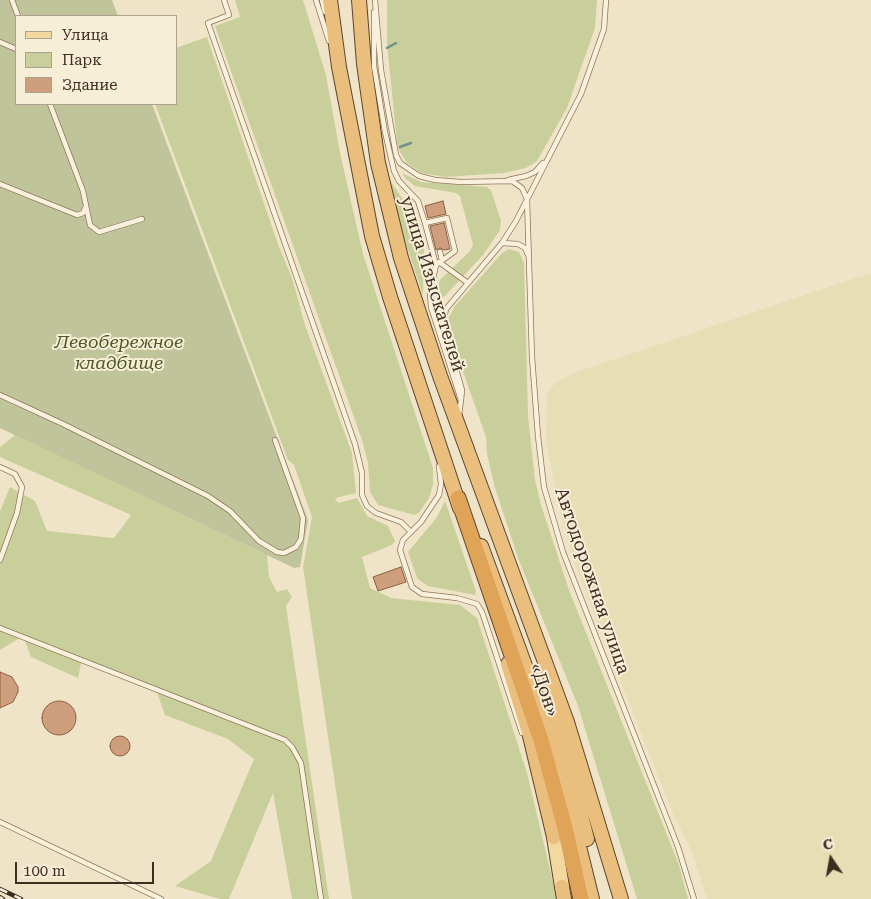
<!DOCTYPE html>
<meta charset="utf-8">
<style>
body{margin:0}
#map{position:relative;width:871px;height:899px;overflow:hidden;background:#f0e4c8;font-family:"Roboto Serif",serif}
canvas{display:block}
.legend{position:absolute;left:15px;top:15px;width:162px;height:90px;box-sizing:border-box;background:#f7eed8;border:1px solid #ada18e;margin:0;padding:6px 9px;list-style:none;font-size:15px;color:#3d2e20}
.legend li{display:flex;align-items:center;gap:10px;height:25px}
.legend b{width:25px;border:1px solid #ada18e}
.north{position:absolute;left:806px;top:834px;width:50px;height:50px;-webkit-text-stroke:4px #f7eed8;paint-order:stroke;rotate:348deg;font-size:14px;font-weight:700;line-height:20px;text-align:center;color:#3d2e20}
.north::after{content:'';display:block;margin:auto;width:18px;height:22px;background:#3d2e20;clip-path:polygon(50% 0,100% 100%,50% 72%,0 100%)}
.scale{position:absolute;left:15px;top:862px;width:139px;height:22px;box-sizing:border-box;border:2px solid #3d2e20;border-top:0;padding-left:6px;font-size:15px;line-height:18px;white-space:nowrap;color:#3d2e20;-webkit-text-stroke:4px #f7eed8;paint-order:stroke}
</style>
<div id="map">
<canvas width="871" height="899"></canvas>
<ul class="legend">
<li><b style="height:6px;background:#f3d9a0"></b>Улица</li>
<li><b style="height:14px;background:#c9cf9b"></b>Парк</li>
<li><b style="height:14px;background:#cf9f7d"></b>Здание</li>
</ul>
<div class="north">С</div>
<div class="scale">100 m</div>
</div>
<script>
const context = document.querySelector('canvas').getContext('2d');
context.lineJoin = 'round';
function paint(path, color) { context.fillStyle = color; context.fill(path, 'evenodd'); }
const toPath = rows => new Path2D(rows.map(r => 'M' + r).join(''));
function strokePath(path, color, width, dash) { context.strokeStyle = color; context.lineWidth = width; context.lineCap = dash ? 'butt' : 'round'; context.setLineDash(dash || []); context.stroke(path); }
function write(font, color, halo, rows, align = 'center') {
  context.font = font + ' "Roboto Serif",serif'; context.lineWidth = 4; context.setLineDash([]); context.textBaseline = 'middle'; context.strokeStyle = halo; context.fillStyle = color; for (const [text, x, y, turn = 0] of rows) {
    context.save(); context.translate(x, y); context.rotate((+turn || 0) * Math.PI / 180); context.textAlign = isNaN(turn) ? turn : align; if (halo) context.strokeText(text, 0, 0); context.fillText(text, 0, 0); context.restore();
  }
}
paint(toPath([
 [871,274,871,899,707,899,693,854,673,814,576,568,560,511,546,442,547,394,555,383,571,374,852,279]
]), '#e6deb5');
paint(toPath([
 [235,0,303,0,326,75,340,153,363,254,433,468,433,485,429,498,419,513,414,515,378,505,370,492,368,463,362,440,215,26,240,17],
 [387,0,597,0,595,28,567,108,537,161,526,168,503,173,446,177,421,173,407,163,399,150,397,143,387,44],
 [207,37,279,247,292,278,305,325,352,453,356,493,335,498,338,503,357,498,367,516,388,526,395,541,392,545,362,557,370,588,391,598,460,605,477,618,527,773,557,899,352,899,303,567,312,517,294,465,288,460,155,104,176,104,176,48],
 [402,173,421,182,487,187,491,190,501,221,500,230,483,255,444,297,438,296,436,292,440,280,470,251,473,245,460,196,456,193,415,186,406,179],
 [391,182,416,219,424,249,423,295,398,220],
 [509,249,519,252,524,263,528,416,535,480,541,505,569,590,679,865,688,899,637,899,578,706,518,558,495,488,487,454,486,437,449,332,448,319,455,306,502,253],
 [15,435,267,555,269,577,277,592,287,589,292,597,286,606,329,899,292,899,273,793,229,899,220,899,175,886,211,861,254,759,228,739,165,715,155,687,82,659,78,678,31,657,23,636,0,650,0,511,10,487,35,501,47,531,114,538,131,515,0,457,0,447],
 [445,501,476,591,475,595,428,586,422,582,417,578,408,552,437,517]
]), '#c9cf9b');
paint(toPath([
 [0,0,112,0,118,16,16,16,16,104,152,104,308,520,300,567,294,568,267,555,0,428]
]), '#bfc49a');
strokePath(toPath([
 [387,48,396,43],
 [400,147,411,143]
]), '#6f938a', 2.5);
const building = toPath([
 [443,201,446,214,428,218,425,206,443,201],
 [444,223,450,249,444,250,440,248,436,250,430,226,444,223],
 [401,567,406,582,378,591,373,577,401,567],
 [0,672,12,677,18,687,18,692,13,702,0,708,0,672],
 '42 718a17 17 0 1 1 34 0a17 17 0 1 1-34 0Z',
 '110 746a10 10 0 1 1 20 0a10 10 0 1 1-20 0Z'
]);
paint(building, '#cf9f7d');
strokePath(building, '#8d5f41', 1);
const service = toPath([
 [12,0,18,16],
 [224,0,229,15,208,23,355,444,362,473,362,495,367,506,376,513,401,522,410,531],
 [316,0,329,41],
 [322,0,325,12],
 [375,0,381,70,396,155,400,163,419,176,435,180,461,182,512,181,522,188,527,199,532,357,538,436,544,487,563,552,678,847,694,899],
 [374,12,374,66,385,132,394,171,399,181,418,201,425,223,436,265,430,293,431,307,461,400,459,415],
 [0,42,16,49],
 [50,104,83,191,90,225,99,232,142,219],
 [508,180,526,176,535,172,543,163],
 [0,184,77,215,83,213,85,208],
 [425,223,447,218,455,251,436,265],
 [502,243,518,244,525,248,529,257],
 [440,252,442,260],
 [439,262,468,283],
 [0,395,63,424,208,496,230,511,259,541,277,552,284,553,296,547,301,539,303,518,275,440],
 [461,400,462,390,443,323,446,309,502,243,516,221,581,94,604,29,606,0],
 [439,466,441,484,439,495,421,522,403,540,400,550,412,587,422,594,457,598,477,604,482,612,522,733],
 [0,467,15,474,22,487,17,513,0,560],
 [0,628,285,740,292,747,301,763,321,899],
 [0,822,161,899]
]);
const primary = toPath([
 [554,837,562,887]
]);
const trunk = toPath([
 [330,0,339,67,372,236,390,297,460,508],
 [359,0,364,64,378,163,401,258,440,376,567,722,621,899],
 [481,546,542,712,563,782,592,899],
 [508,664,530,736,554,837],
 [552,704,587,839],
 [562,887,564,899]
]);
const motorway = toPath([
 [458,498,541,740,565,828,581,899]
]);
strokePath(service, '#8d765c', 6);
strokePath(primary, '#5b4430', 16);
strokePath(trunk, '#5b4430', 16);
strokePath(motorway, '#5b4430', 17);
strokePath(service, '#faf1dc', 4.5);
strokePath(primary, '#f3d9a0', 14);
strokePath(trunk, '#eabe7c', 14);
strokePath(motorway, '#e0a458', 15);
const rail = toPath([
 [0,889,21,899],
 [0,897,3,899]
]);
strokePath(rail, '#3d2e20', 4.5);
strokePath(rail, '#f7eed8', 2.5, [8]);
write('18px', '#3d2e20', '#f7eed8', [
 ["улица Изыскателей",432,284,73],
 ["Автодорожная улица",592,581,71],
 ["«Дон»",544,690,71]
]);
write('italic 18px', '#4d5a26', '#f7eed8', [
 ["Левобережное",119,343],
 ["кладбище",119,364]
]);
</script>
